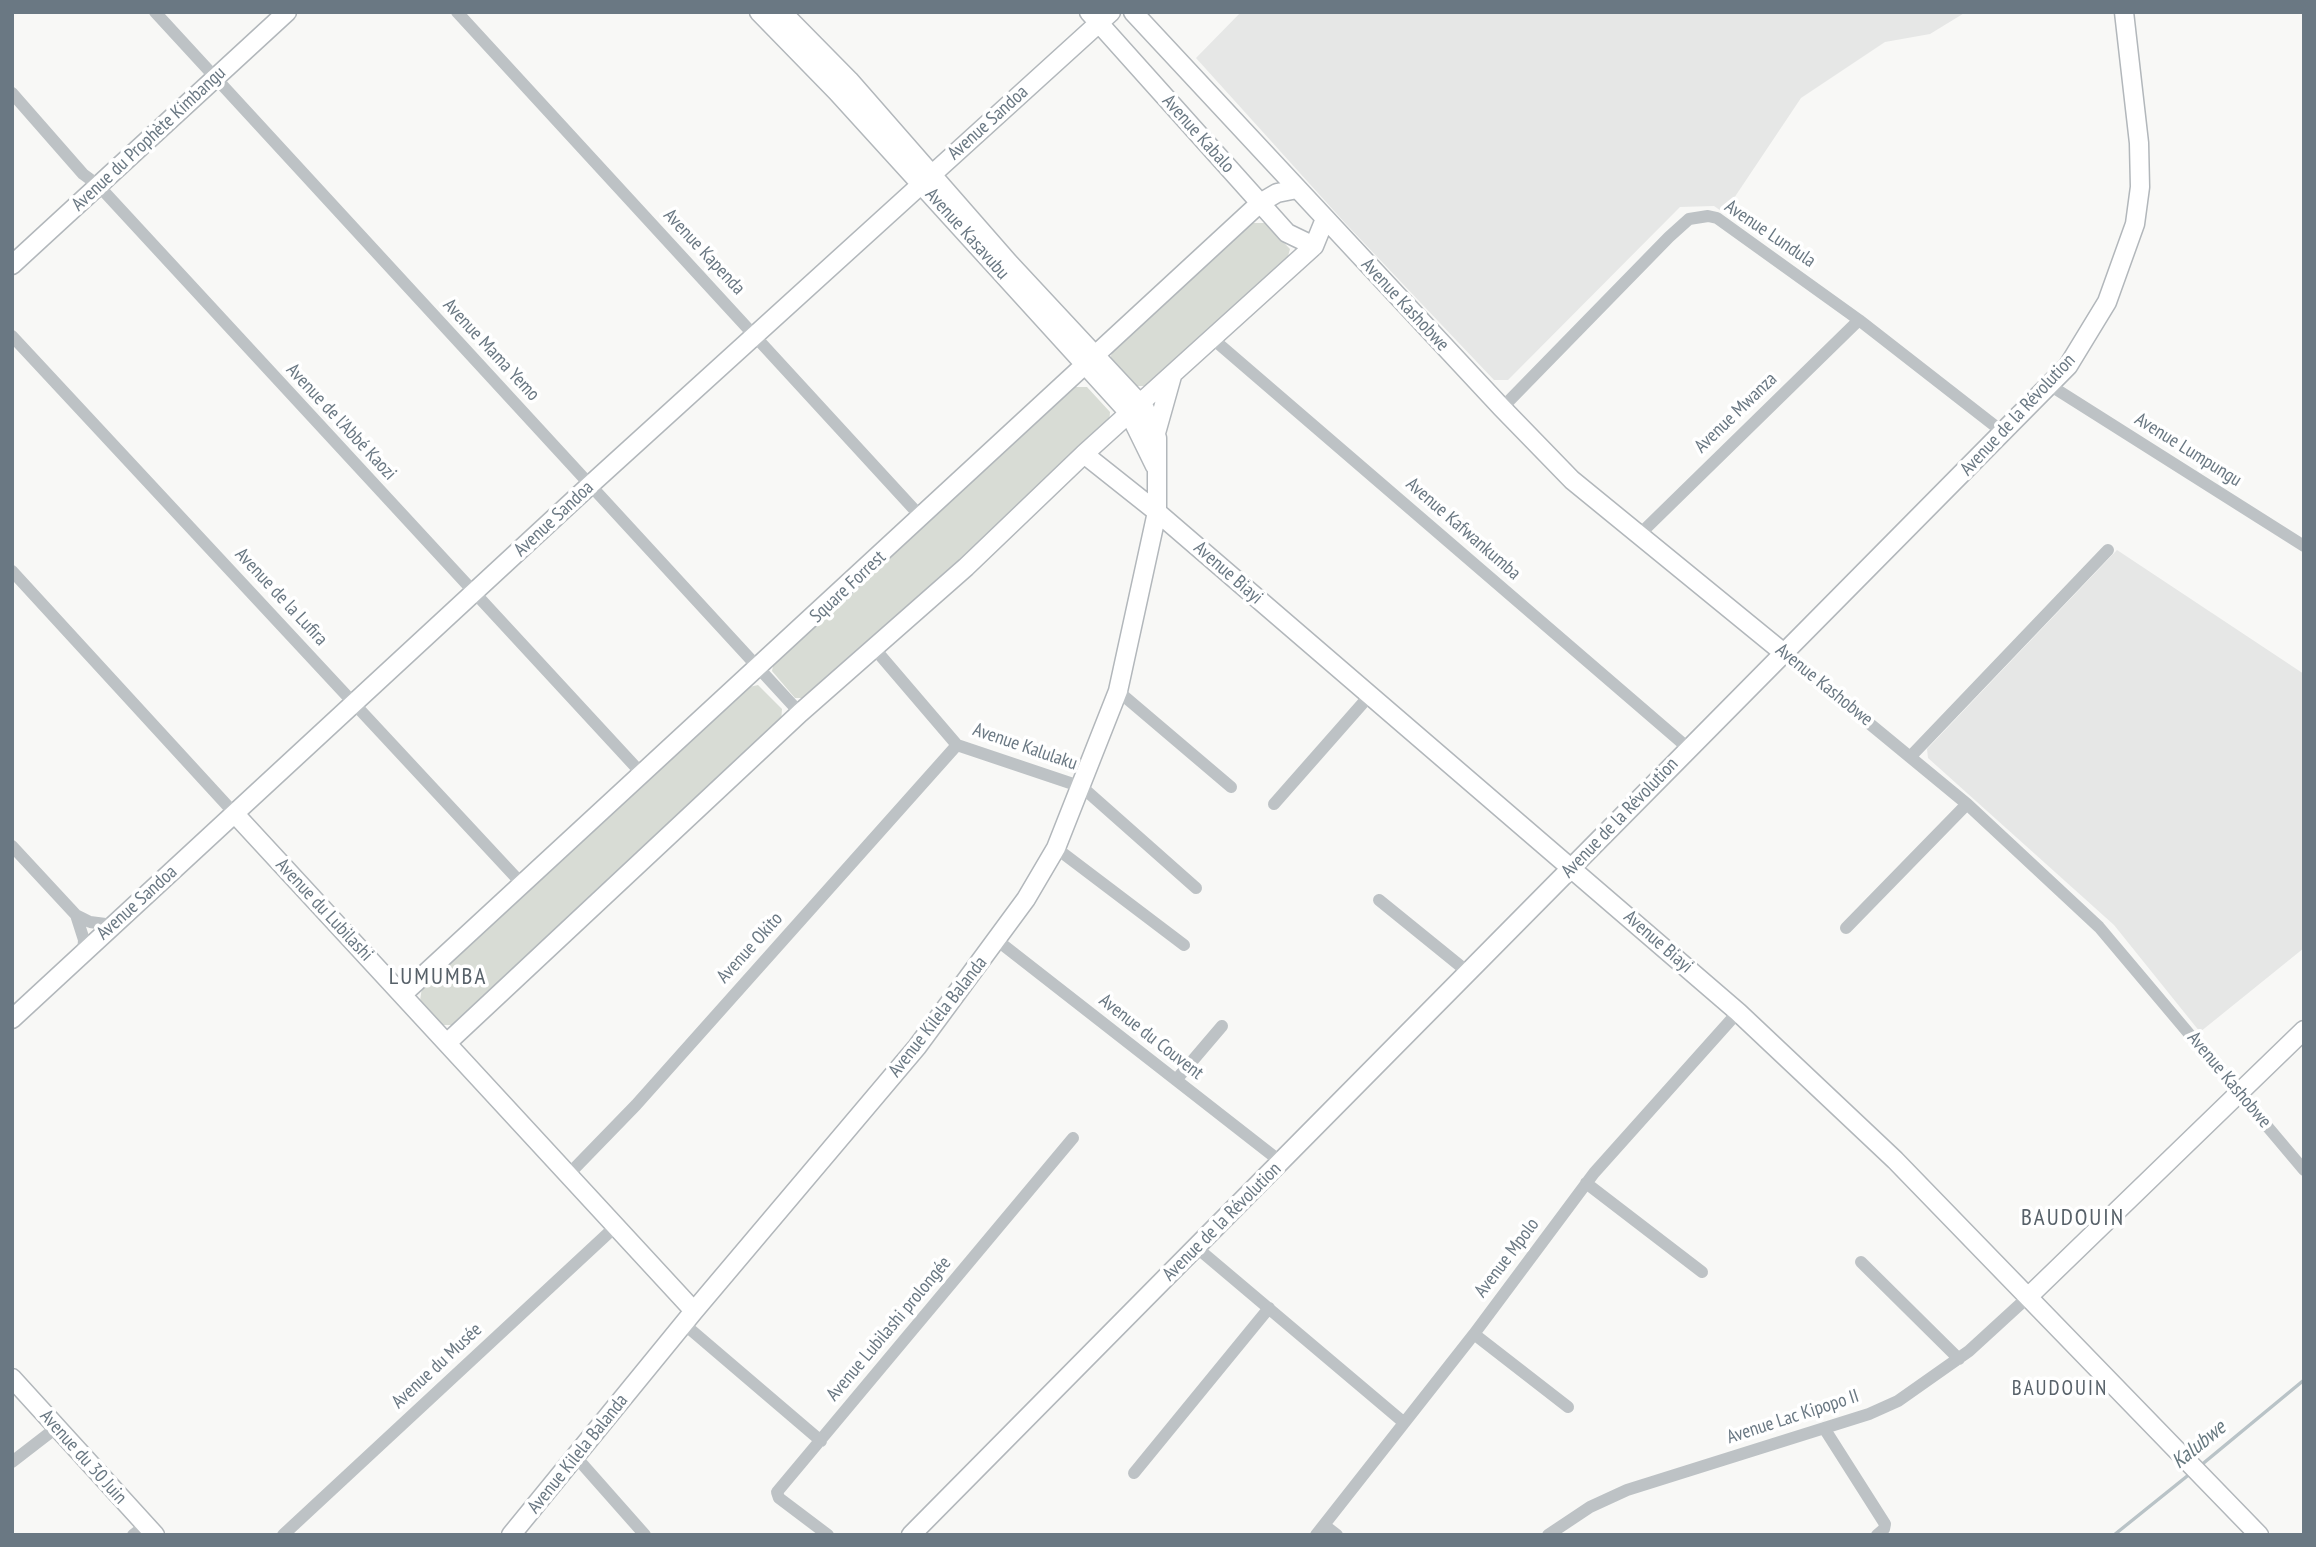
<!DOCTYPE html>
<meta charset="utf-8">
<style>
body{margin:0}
#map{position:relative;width:2316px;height:1547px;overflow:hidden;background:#f8f8f6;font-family:"PT Sans Narrow",sans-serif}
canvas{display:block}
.frame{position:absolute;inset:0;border:14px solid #6a7883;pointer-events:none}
</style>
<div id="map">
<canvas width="2316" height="1547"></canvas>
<div class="frame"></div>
</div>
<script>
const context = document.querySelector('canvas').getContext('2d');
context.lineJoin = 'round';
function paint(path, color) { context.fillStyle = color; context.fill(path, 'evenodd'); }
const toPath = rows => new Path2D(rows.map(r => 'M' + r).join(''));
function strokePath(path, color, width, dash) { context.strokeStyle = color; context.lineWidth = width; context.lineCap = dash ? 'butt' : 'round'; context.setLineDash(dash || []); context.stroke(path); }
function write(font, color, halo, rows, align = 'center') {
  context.font = font + ' "PT Sans Narrow",sans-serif'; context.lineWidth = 7; context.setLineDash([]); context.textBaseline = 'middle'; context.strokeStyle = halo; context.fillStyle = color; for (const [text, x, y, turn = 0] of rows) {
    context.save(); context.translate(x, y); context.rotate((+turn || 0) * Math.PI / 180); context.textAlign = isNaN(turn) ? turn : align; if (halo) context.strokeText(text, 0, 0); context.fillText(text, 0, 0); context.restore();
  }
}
paint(toPath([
 [1241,12,1966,12,1930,34,1885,42,1801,98,1724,213,1714,206,1680,207,1508,380,1494,380,1345,223,1196,58],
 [2117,550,2304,674,2304,948,2200,1032,2114,925,1928,758,1927,749]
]), '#e6e7e6');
paint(toPath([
 [1250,223,1265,223,1290,249,1287,260,1149,386,1134,386,1110,360,1113,348],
 [1072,387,1087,387,1110,412,1109,425,808,698,795,698,772,671,774,661],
 [758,685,782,709,781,722,456,1025,443,1025,420,1001,422,987,745,688]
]), '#d8dcd5');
strokePath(toPath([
 [2200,1466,2304,1380],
 [2114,1535,2191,1473]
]), '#b9c3c7', 3.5);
const secondary = toPath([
 [759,12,837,92,1129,413,1155,466],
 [1089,12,1287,233,1314,246],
 [1133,12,1502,408,1572,480,1785,654],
 [12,265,287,12],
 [1156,433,1172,376],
 [1084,454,1157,512,1738,1012,1895,1160,2259,1535],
 [235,814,694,1311],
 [403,994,1260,203,1277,193,1297,189],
 [12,1019,589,486,1111,12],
 [448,1042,800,713,966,567,1084,454,1314,246,1325,219],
 [2028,1297,2304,1030],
 [12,1378,155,1535],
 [511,1535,694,1311,917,1047,1026,899,1056,848,1118,691,1157,512,1157,438,1145,409,1009,263,849,80,782,12],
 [911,1535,2068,366,2107,302,2135,224,2140,187,2139,143,2124,12]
]);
strokePath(secondary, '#b2b7bb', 21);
strokePath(toPath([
 [155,12,800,713],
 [457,12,922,518],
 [12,93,83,174,98,185,643,775],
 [12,336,522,884],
 [1213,339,1688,748],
 [2051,386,2304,546],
 [1502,408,1669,237,1689,219,1708,216,1717,218,1859,320,2004,433],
 [1640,534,1859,320],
 [12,571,235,814],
 [874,648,957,745,1082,787,1196,888],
 [1785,654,1967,804,2099,927,2304,1170],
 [1118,691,1231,787],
 [1911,756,2108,550],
 [1274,804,1370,695],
 [12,846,76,915,84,940,83,953],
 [1056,848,1184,945],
 [1379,900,1469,973],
 [76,915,90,922,113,925],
 [1846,928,1967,804],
 [998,941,1281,1162],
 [1176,1080,1222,1026],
 [569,1174,636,1105,957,745],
 [1586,1183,1702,1272],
 [1196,1247,1402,1421],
 [1861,1262,1959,1359],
 [684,1324,821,1441],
 [1474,1334,1568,1407],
 [1824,1428,1885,1524,1884,1529,1877,1535],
 [576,1457,645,1535],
 [12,1462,56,1428],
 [1134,1473,1269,1308],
 [1324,1525,1337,1535],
 [133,1535,146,1525],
 [283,1535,616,1226],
 [828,1535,779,1498,777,1492,1073,1138],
 [1316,1535,1474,1334,1594,1173,1738,1012],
 [1548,1535,1590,1507,1627,1490,1869,1414,1898,1401,1969,1351,2028,1297]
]), '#bdc2c5', 12);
strokePath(secondary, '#fff', 18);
write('19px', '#6a7883', '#fff', [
 ["Avenue Sandoa",988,123,-42],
 ["Avenue Kabalo",1198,134,48],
 ["Avenue du Prophète Kimbangu",149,139,-43],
 ["Avenue Kasavubu",967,234,48],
 ["Avenue Lundula",1770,234,34],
 ["Avenue Kapenda",704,252,47],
 ["Avenue Kashobwe",1405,305,47],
 ["Avenue Mama Yemo",491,350,47],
 ["Avenue Mwanza",1736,413,-44],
 ["Avenue de la Révolution",2018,415,-47],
 ["Avenue de l'Abbé Kaozi",341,422,47],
 ["Avenue Lumpungu",2188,450,32],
 ["Avenue Sandoa",554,519,-43],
 ["Avenue Kafwankumba",1463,529,41],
 ["Avenue Biayi",1228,573,41],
 ["Square Forrest",848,587,-43],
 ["Avenue de la Lufira",281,597,47],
 ["Avenue Kashobwe",1824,685,39],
 ["Avenue Kalulaku",1025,747,19],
 ["Avenue de la Révolution",1620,818,-46],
 ["Avenue Sandoa",137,903,-42],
 ["Avenue du Lubilashi",324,910,47],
 ["Avenue Biayi",1658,942,41],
 ["Avenue Okito",750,948,-48],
 ["Avenue Kilela Balanda",938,1017,-52],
 ["Avenue du Couvent",1151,1037,38],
 ["Avenue Kashobwe",2229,1080,50],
 ["Avenue de la Révolution",1222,1222,-45],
 ["Avenue Mpolo",1507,1258,-53],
 ["Avenue Lubilashi prolongée",889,1329,-50],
 ["Avenue du Musée",437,1366,-43],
 ["Avenue Lac Kipopo II",1793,1417,-18],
 ["Avenue Kilela Balanda",578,1454,-51],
 ["Avenue du 30 Juin",83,1457,48]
]);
context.letterSpacing = '2px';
write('21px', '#576169', '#fff', [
 ["BAUDOUIN",2060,1389]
]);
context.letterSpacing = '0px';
write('italic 21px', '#66787f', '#fff', [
 ["Kalubwe",2199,1445,-39]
]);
context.letterSpacing = '2px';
write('23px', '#576169', '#fff', [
 ["LUMUMBA",438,977],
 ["BAUDOUIN",2073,1218]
]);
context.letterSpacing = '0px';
</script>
